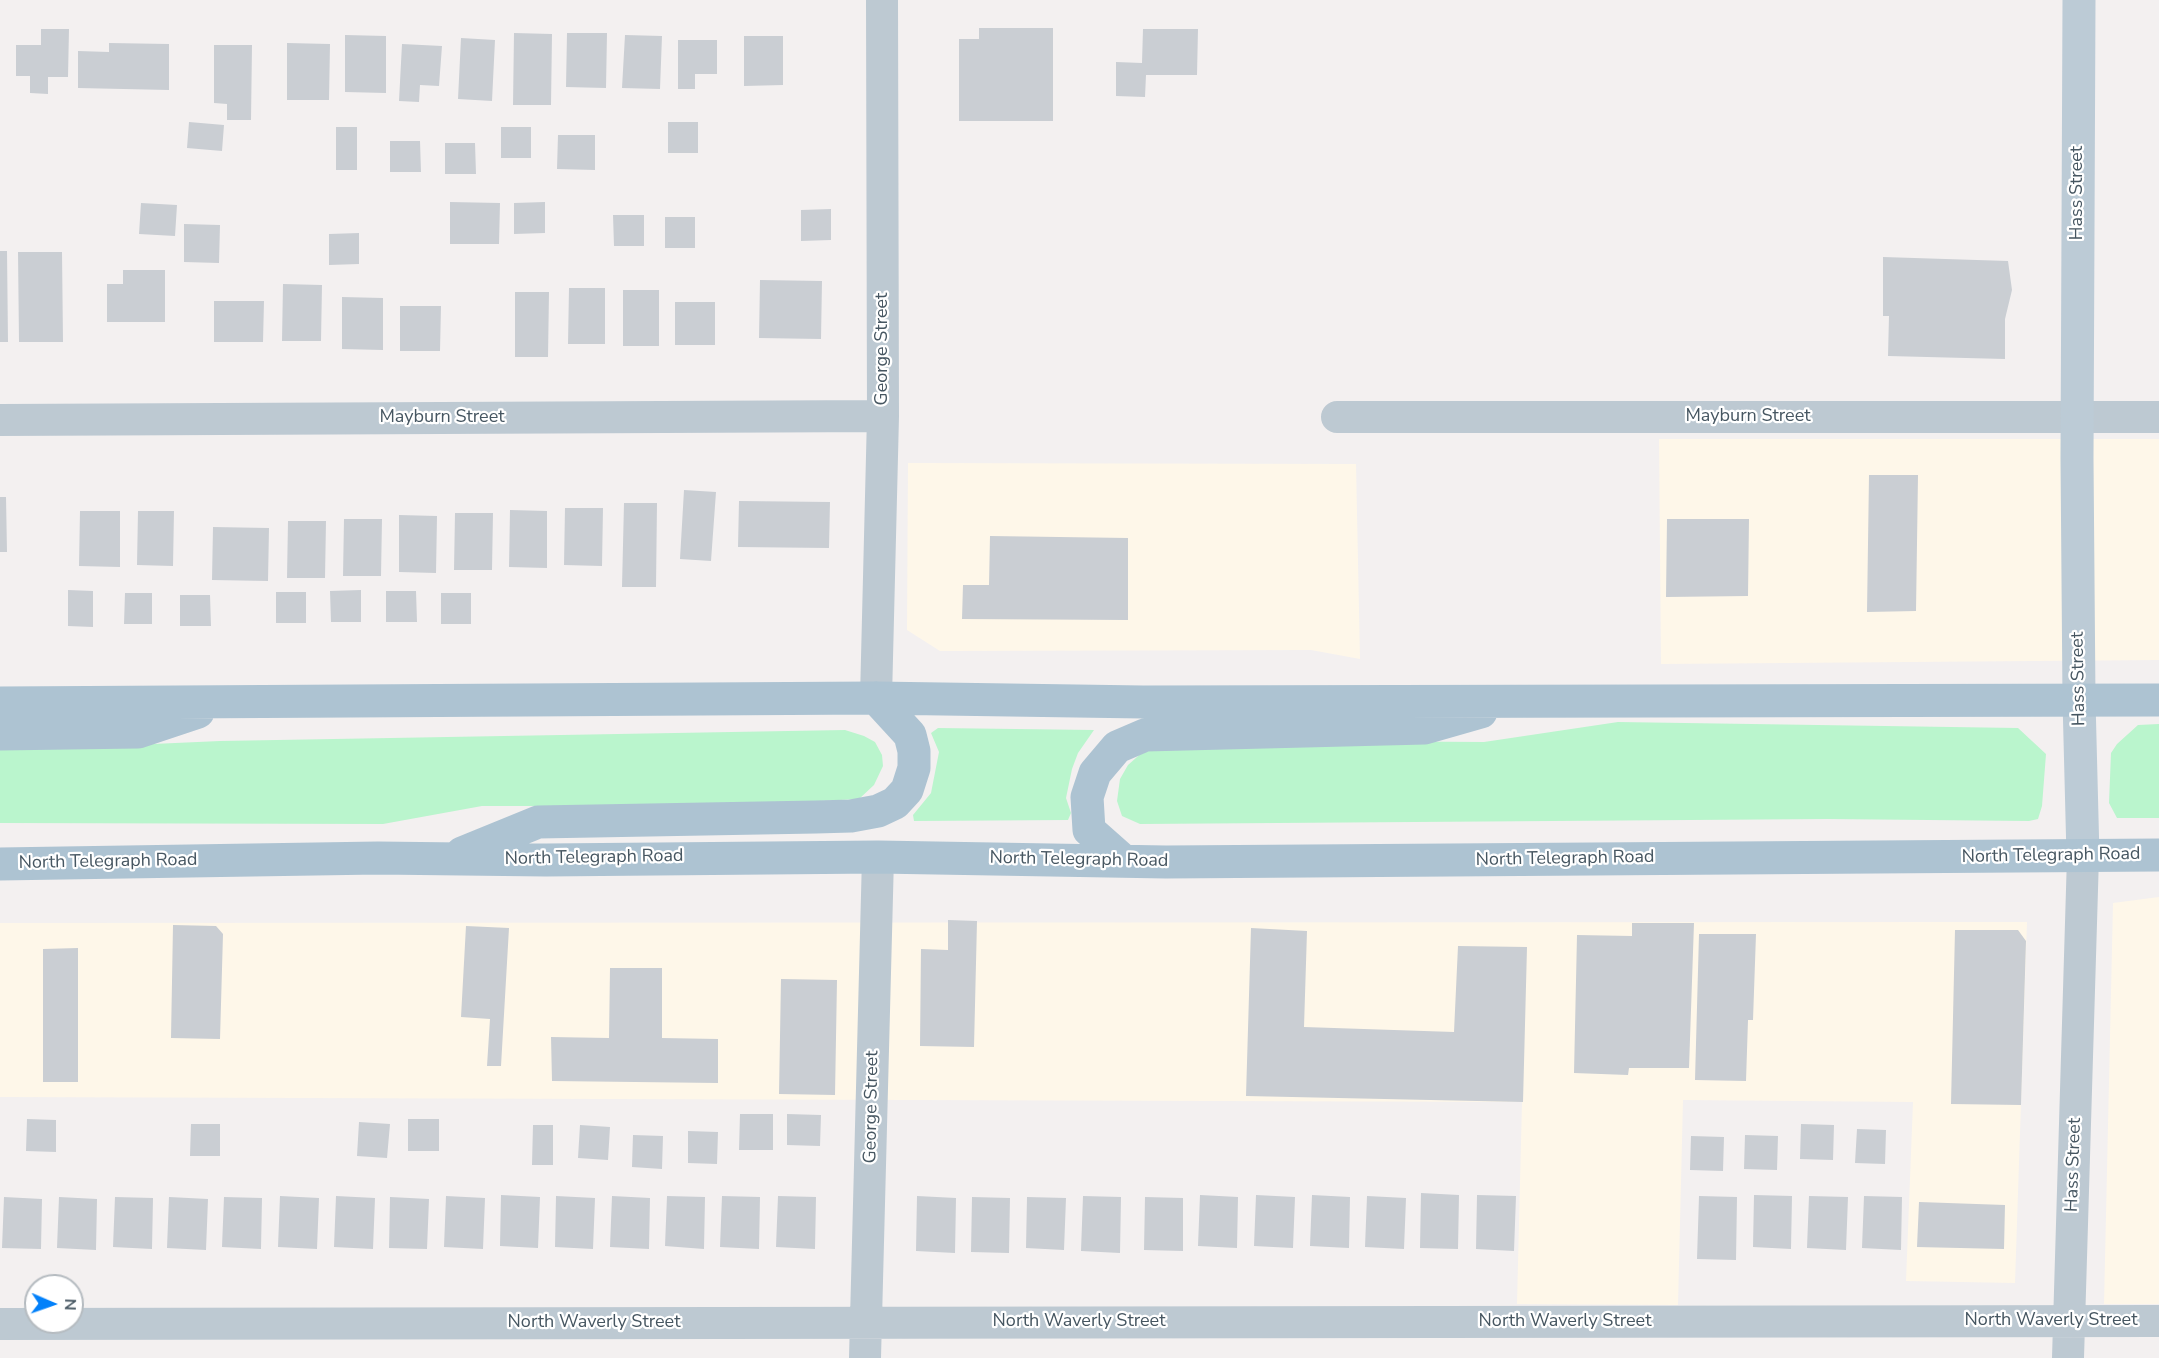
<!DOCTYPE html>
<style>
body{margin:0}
#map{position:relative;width:2159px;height:1358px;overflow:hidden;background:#f3f0f0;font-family:"Nunito Sans",sans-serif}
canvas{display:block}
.north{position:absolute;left:24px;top:1274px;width:60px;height:60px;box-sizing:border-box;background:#fff;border:2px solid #b5bbc0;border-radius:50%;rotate:92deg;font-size:16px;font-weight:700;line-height:24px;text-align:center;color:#465661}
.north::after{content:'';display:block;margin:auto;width:21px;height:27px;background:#0381fa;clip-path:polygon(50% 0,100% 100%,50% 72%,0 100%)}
</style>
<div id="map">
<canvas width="2159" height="1358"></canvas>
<div class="north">N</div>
</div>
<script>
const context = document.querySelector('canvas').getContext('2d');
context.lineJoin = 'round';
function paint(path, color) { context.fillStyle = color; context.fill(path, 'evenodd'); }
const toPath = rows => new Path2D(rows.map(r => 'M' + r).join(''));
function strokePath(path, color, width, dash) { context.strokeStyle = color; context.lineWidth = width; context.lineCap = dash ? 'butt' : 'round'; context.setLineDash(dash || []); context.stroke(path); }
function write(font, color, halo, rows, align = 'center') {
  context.font = font + ' "Nunito Sans",sans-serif'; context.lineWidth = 4.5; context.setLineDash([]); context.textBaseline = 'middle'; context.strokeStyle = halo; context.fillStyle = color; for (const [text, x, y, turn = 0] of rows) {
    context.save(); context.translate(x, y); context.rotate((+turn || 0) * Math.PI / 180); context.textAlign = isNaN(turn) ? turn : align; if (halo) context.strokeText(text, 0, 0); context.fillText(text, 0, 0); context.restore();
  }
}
paint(toPath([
 [1659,439,2159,439,2159,660,1661,664],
 [908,463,1356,464,1360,659,1311,650,940,651,907,630],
 [2159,897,2159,1304,2104,1304,2113,903],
 [2027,922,2015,1283,1906,1281,1913,1102,1683,1100,1678,1305,1517,1304,1522,1102,0,1097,0,923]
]), '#fef7e9');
paint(toPath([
 [1618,722,2018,728,2046,754,2042,806,2038,819,2029,821,1827,819,1140,824,1122,816,1117,801,1120,779,1128,765,1146,749,1177,740,1484,742],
 [2159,724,2159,818,2117,818,2109,803,2111,753,2117,744,2138,725],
 [938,728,1094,730,1078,753,1072,769,1066,798,1071,813,1068,820,914,821,913,815,931,793,939,752,931,733],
 [845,730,864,736,875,742,882,755,883,766,874,785,859,799,721,806,482,806,383,824,0,823,0,745,108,746,220,741]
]), '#baf5cd');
paint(toPath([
 [979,28,1053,28,1053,121,959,121,959,39,979,39],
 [41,29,69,29,68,77,48,77,48,94,30,93,30,76,16,76,16,45,41,45],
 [1143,29,1198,29,1197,75,1146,75,1145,97,1116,96,1116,62,1142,63],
 [514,33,552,34,551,105,513,105],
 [567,33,607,33,606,88,566,87],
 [345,35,386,36,386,93,345,92],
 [625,35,662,36,660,89,622,88],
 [744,36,783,36,783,85,744,86],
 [461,38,495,40,492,101,458,99],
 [678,40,717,40,717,74,695,74,695,89,678,89],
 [109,43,169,44,169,90,78,88,78,51,109,52],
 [287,43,330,44,329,100,287,100],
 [402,44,442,46,439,86,420,85,419,102,399,101],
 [214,45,252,45,251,120,227,120,227,104,214,103],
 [189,122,224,125,222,151,187,148],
 [668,122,698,122,698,153,668,153],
 [336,127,357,127,357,170,336,170],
 [501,127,531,127,531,158,501,158],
 [558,135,595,135,595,170,557,169],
 [390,141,420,141,421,172,390,172],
 [445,143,475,143,476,174,445,174],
 [450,202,500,203,499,244,450,244],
 [545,202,545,233,514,234,514,203],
 [141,203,177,205,175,236,139,234],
 [831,209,831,240,801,241,801,210],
 [613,215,644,215,644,246,614,246],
 [665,217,695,217,695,248,665,248],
 [184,224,220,225,219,263,184,262],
 [359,233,359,264,329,265,329,234],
 [0,251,7,251,8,342,0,342],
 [18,252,62,252,63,342,19,342],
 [1883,257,2008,261,2012,290,2005,319,2005,359,1888,356,1889,316,1883,316],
 [123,270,165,270,165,322,107,322,107,284,123,284],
 [760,280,822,281,821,339,759,338],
 [283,284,322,285,321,341,282,341],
 [569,288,605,288,605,344,568,344],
 [623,290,659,290,659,346,623,346],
 [515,292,549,292,548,357,515,357],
 [342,297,383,298,383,350,342,349],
 [214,301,264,301,263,342,214,342],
 [675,302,715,302,715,345,675,345],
 [400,306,441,306,440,351,400,351],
 [1869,475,1918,475,1916,611,1867,612],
 [684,490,716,492,711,561,680,559],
 [0,497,6,497,7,552,0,552],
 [739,501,830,502,829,548,738,547],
 [624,503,657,503,656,587,622,587],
 [565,508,603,508,602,566,564,565],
 [510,510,547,511,547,568,509,567],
 [80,511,120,511,120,567,79,566],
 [138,511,174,511,173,566,137,565],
 [455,513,493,513,492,570,454,570],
 [399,515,437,516,436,573,399,572],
 [344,519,382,519,381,576,343,576],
 [1667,519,1749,519,1748,596,1666,597],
 [288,521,326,521,325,578,287,578],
 [213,527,269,528,268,581,212,580],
 [990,536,1128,538,1128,620,962,619,963,585,989,585],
 [68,590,93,591,93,627,68,626],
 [361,590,361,622,331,622,330,591],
 [386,591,416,591,417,622,386,622],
 [276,592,306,592,306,623,276,623],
 [125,593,152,593,152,624,124,624],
 [441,593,471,593,471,624,441,624],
 [180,595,210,595,211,626,180,626],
 [948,920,977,921,974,1047,920,1046,921,949,948,950],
 [1632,923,1694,923,1689,1068,1629,1068,1628,1075,1574,1073,1577,935,1632,936],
 [173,925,216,926,223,934,220,1039,171,1038],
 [466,926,509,928,501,1066,487,1066,490,1019,461,1017],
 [1251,928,1307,931,1304,1027,1454,1032,1458,946,1527,947,1523,1102,1246,1096],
 [1955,930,2018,930,2026,941,2021,1105,1951,1104],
 [1699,934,1756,934,1753,1020,1748,1020,1746,1081,1695,1080],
 [78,948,78,1082,43,1082,43,949],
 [610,968,662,968,662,1038,718,1039,718,1083,552,1081,551,1037,609,1038],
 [781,979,837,980,835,1095,779,1094],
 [740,1114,773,1114,773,1150,739,1150],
 [787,1114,821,1115,820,1146,787,1145],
 [27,1119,56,1120,56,1152,26,1151],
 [408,1119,439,1119,439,1151,408,1151],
 [359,1122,390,1124,387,1158,357,1156],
 [191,1124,220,1124,220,1156,190,1156],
 [1801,1124,1834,1125,1833,1160,1800,1159],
 [533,1125,553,1125,553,1165,532,1165],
 [580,1125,610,1127,608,1160,578,1158],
 [1857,1129,1886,1130,1885,1164,1855,1163],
 [688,1131,718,1132,717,1164,688,1163],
 [633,1135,663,1136,662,1169,632,1167],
 [1745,1135,1778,1136,1777,1170,1744,1169],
 [1691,1136,1724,1137,1723,1171,1690,1170],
 [1421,1193,1459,1195,1458,1249,1420,1248],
 [501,1195,540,1197,538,1248,500,1246],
 [1200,1195,1238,1197,1237,1248,1198,1246],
 [1256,1195,1295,1197,1293,1248,1254,1246],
 [1312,1195,1350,1197,1349,1248,1310,1246],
 [1477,1195,1516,1196,1514,1251,1476,1249],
 [1754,1195,1792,1196,1791,1249,1753,1247],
 [280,1196,319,1198,317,1249,278,1247],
 [336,1196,375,1198,373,1249,334,1247],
 [446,1196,485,1198,483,1249,444,1247],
 [556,1196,595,1198,593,1249,555,1247],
 [612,1196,650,1198,649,1249,610,1247],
 [667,1196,705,1197,704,1249,665,1246],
 [722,1196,760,1197,759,1249,720,1247],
 [778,1196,816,1197,815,1249,776,1247],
 [917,1196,956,1198,955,1253,916,1251],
 [1083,1196,1121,1197,1120,1253,1081,1251],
 [1367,1196,1406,1198,1404,1249,1365,1247],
 [1699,1196,1737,1197,1736,1260,1697,1259],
 [1809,1196,1848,1197,1846,1250,1807,1248],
 [1864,1196,1902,1197,1901,1250,1862,1248],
 [4,1197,42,1199,41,1249,2,1248],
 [59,1197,97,1199,96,1250,57,1248],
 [115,1197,153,1198,152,1249,113,1247],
 [169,1197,208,1199,206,1250,167,1248],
 [224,1197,262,1198,261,1249,222,1247],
 [390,1197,429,1199,427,1249,389,1248],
 [972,1197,1010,1198,1009,1253,971,1252],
 [1027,1197,1066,1198,1064,1250,1026,1248],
 [1145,1197,1183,1198,1183,1251,1144,1250],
 [1919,1202,2005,1205,2004,1249,1917,1247]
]), '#caced3');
strokePath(toPath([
 [1337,417,2159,417],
 [0,420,883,416],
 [876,698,883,416,882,0],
 [0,1324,2159,1321],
 [865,1358,878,857],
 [2068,1358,2083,856]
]), '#bdc9d2', 32);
strokePath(toPath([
 [2079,0,2077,458,2079,700,2083,856]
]), '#bccbd6', 33);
strokePath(toPath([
 [0,703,876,698,1143,702,2159,700],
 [0,734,138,732,198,712],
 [462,853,538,822,816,817,851,816,878,811,895,803,907,790,914,768,914,751,910,735,876,698],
 [1124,861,1089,830,1087,797,1095,773,1117,747,1145,735,1425,728,1481,712],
 [0,864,378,858,546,860,878,857,1166,862,2159,855]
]), '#adc3d2', 33);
write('18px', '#465661', '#fff', [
 ["Hass Street",2078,193,-90],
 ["George Street",883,349,-90],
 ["Mayburn Street",1748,417],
 ["Mayburn Street",442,418],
 ["Hass Street",2079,679,-91],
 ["North Telegraph Road",2051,856,-1],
 ["North Telegraph Road",594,858,-1],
 ["North Telegraph Road",1565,859,-1],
 ["North Telegraph Road",1079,860,1],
 ["North Telegraph Road",108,862,-1],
 ["George Street",872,1107,-89],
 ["Hass Street",2074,1165,-88],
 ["North Waverly Street",2051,1321],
 ["North Waverly Street",1079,1322],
 ["North Waverly Street",1565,1322],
 ["North Waverly Street",594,1323]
]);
</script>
